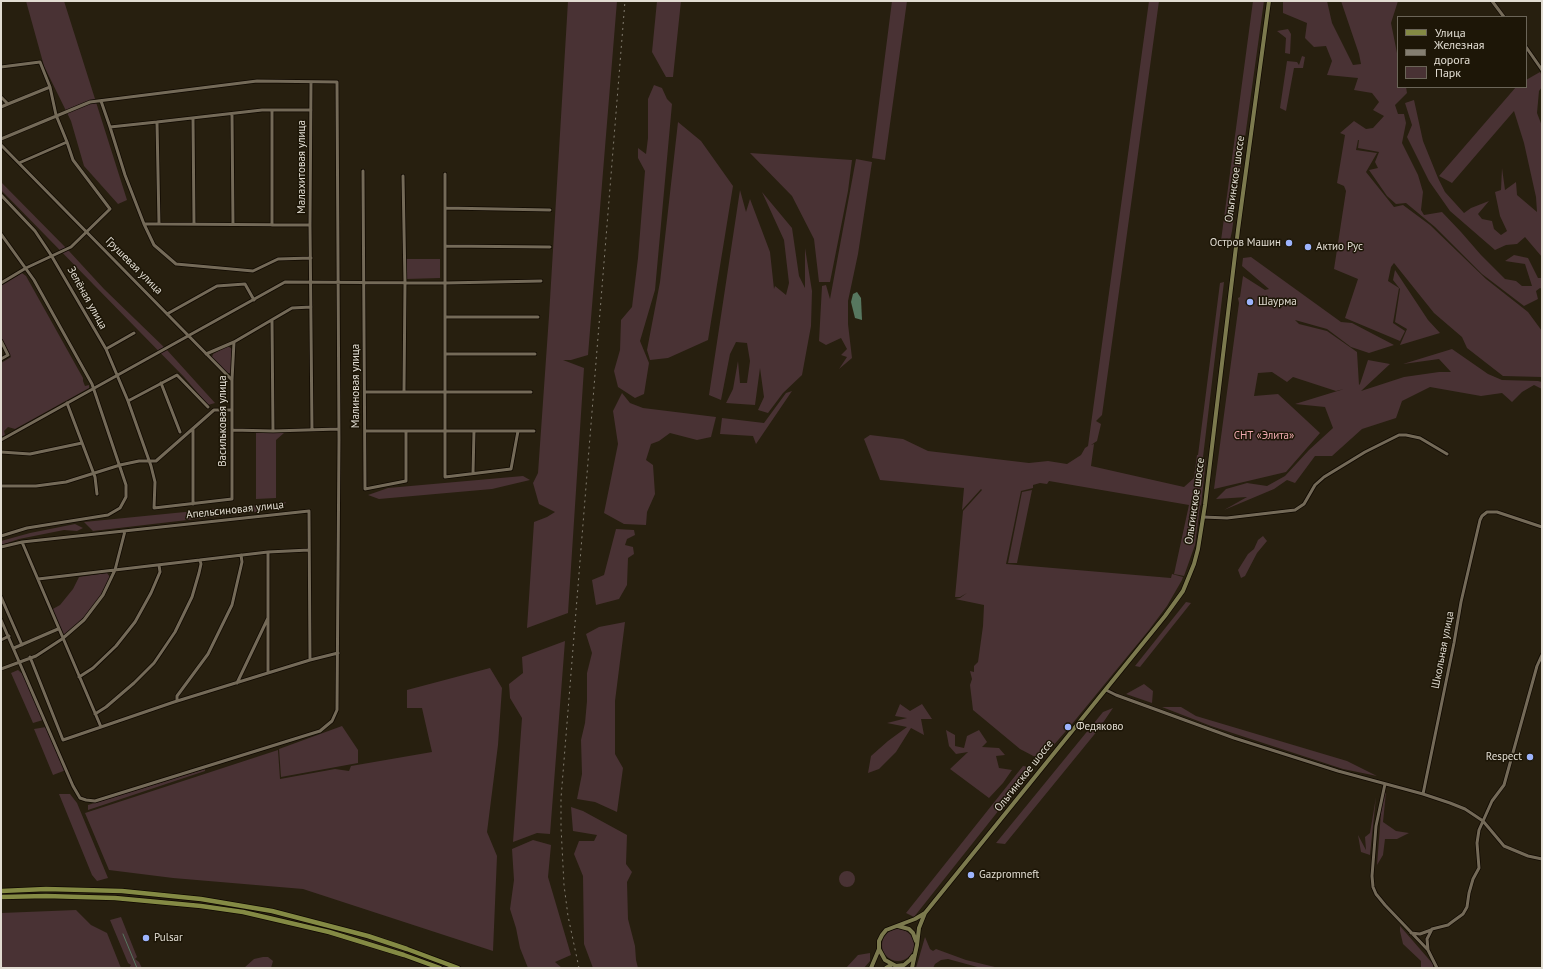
<!DOCTYPE html>
<meta charset="utf-8">
<style>
body{margin:0}
#map{position:relative;width:1543px;height:969px;overflow:hidden;background:#271f0f;font-family:"PT Sans",sans-serif}
canvas{display:block}
.frame{position:absolute;inset:0;border:2px solid #e1dcd2;pointer-events:none}
.legend{position:absolute;left:1397px;top:16px;width:130px;height:72px;box-sizing:border-box;background:#1d1607;border:1px solid #6b6558;margin:0;padding:5px 7px;list-style:none;font-size:12px;color:#e1dcd2}
.legend li{display:flex;align-items:center;gap:8px;height:20px}
.legend b{width:20px;border:1px solid #6b6558}
</style>
<div id="map">
<canvas width="1543" height="969"></canvas>
<div class="frame"></div>
<ul class="legend">
<li><b style="height:5px;background:#848a44"></b>Улица</li>
<li><b style="height:5px;background:#847e71"></b>Железная дорога</li>
<li><b style="height:11px;background:#493234"></b>Парк</li>
</ul>
</div>
<script>
const context = document.querySelector('canvas').getContext('2d');
context.lineJoin = 'round';
function paint(path, color) { context.fillStyle = color; context.fill(path, 'evenodd'); }
const toPath = rows => new Path2D(rows.map(r => 'M' + r).join(''));
function strokePath(path, color, width, dash) { context.strokeStyle = color; context.lineWidth = width; context.lineCap = dash ? 'butt' : 'round'; context.setLineDash(dash || []); context.stroke(path); }
function write(font, color, halo, rows, align = 'center') {
  context.font = font + ' "PT Sans",sans-serif'; context.lineWidth = 3; context.setLineDash([]); context.textBaseline = 'middle'; context.strokeStyle = halo; context.fillStyle = color; for (const [text, x, y, turn = 0] of rows) {
    context.save(); context.translate(x, y); context.rotate((+turn || 0) * Math.PI / 180); context.textAlign = isNaN(turn) ? turn : align; if (halo) context.strokeText(text, 0, 0); context.fillText(text, 0, 0); context.restore();
  }
}
paint(toPath([
 [26,1,64,1,127,200,118,204,84,166,71,121,44,66],
 [568,1,617,1,588,355,571,360,563,360,584,368,568,613,527,628,534,522,547,517,555,512,539,504,533,483,538,473,549,316],
 [657,1,681,1,673,77,666,77,652,52],
 [892,1,907,1,885,160,872,158],
 [1149,1,1159,1,1102,415,1096,421,1101,424,1097,441,1091,445,1094,444,1091,466,1184,487,1194,478,1197,455,1198,455,1220,283,1224,282,1203,457,1206,459,1201,506,1193,498,1200,506,1195,545,1184,576,1174,574,1189,505,1049,481,1047,484,1040,483,1033,485,1033,488,1021,491,1006,564,1171,578,1172,574,1183,577,1182,580,1167,606,1149,630,1072,724,1069,724,1065,729,1066,731,1044,756,1042,756,1039,759,1020,749,973,710,970,685,972,679,970,671,974,672,974,666,978,662,983,626,984,605,955,599,960,598,967,593,960,597,955,597,963,511,982,490,981,489,962,510,964,488,880,480,864,439,870,435,903,439,928,451,1029,463,1048,461,1067,464,1081,455,1085,448,1088,446],
 [1253,1,1264,1,1232,231,1229,245,1220,248],
 [1283,1,1327,1,1332,23,1353,65,1361,64,1359,54,1341,1,1398,1,1391,23,1398,58,1398,87,1406,87,1407,93,1395,105,1398,114,1404,114,1406,123,1402,143,1418,175,1423,192,1421,210,1424,215,1442,212,1461,232,1481,255,1505,279,1516,281,1522,286,1532,286,1525,264,1505,261,1514,255,1528,258,1538,278,1542,278,1542,289,1540,288,1536,291,1538,299,1524,306,1482,274,1435,227,1406,203,1396,204,1387,196,1369,170,1378,168,1375,162,1379,152,1358,148,1359,140,1358,140,1356,150,1377,153,1366,172,1394,207,1403,205,1430,225,1486,279,1528,312,1542,331,1542,377,1503,376,1467,348,1462,337,1434,313,1394,263,1391,267,1388,281,1399,288,1393,323,1405,331,1400,341,1345,318,1358,279,1334,269,1346,191,1344,186,1337,183,1345,135,1340,133,1354,121,1366,129,1373,128,1384,116,1373,110,1379,102,1372,93,1354,90,1358,78,1327,75,1332,61,1326,46,1314,47,1305,38,1307,23,1283,13],
 [1288,29,1291,34,1290,54,1285,53,1286,38,1277,31],
 [1302,56,1305,57,1303,68,1294,68,1286,111,1280,108,1287,61,1297,62,1299,65],
 [1540,72,1542,76,1542,87,1539,91,1537,113,1542,126,1542,257,1525,237,1517,244,1506,245,1495,250,1450,211,1429,181,1407,137,1412,125,1405,103,1414,100,1423,141,1438,178,1445,192,1464,213,1471,208,1489,201,1478,214,1482,219,1492,221,1494,229,1501,235,1507,231,1500,216,1495,192,1501,190,1502,168,1505,190,1516,182,1517,195,1537,212,1536,197,1524,143,1514,111,1452,183,1439,176,1516,87,1526,87,1526,80],
 [654,85,662,88,667,99,672,104,655,290,640,341,649,363,644,394,635,398,618,387,614,371,620,350,621,320,632,307,638,258,645,171,638,158,638,148,646,154,648,138,648,99],
 [678,122,701,141,733,186,708,340,668,358,650,360,647,350,660,282],
 [750,153,852,160,848,191,830,282,819,282,814,239,792,196],
 [856,159,872,162,858,254,848,301,848,324,852,358,839,369,847,357,841,355,847,349,841,338,826,345,819,341,822,286,826,285,830,299],
 [1,182,69,251,104,289,167,350,215,403,208,405,184,377,1,190],
 [740,190,746,212,750,199,770,252,774,289,775,286,786,295,789,283,784,240,762,192,792,228,799,276,805,288,805,248,812,291,811,326,802,375,783,393,768,413,758,410,764,397,760,368,755,405,726,403,733,389,738,361,740,383,747,383,750,361,747,343,736,342,730,354,721,400,709,395],
 [1251,257,1341,322,1352,323,1394,345,1369,353,1351,347,1327,329,1295,320,1299,324,1327,331,1357,352,1359,385,1360,384,1368,360,1390,364,1361,391,1404,377,1439,372,1451,372,1439,359,1403,364,1452,349,1488,374,1502,380,1538,381,1542,382,1542,389,1534,385,1522,392,1512,402,1502,393,1481,396,1430,387,1402,401,1396,418,1362,429,1332,456,1315,456,1295,483,1287,480,1274,489,1224,510,1247,497,1216,499,1226,489,1247,483,1267,486,1285,476,1309,450,1333,428,1325,407,1295,404,1344,389,1336,391,1293,377,1287,382,1272,372,1258,373,1254,396,1278,394,1320,433,1286,472,1214,489,1239,303,1238,298,1240,297,1243,276,1265,290,1269,289,1242,266,1243,258],
 [406,259,440,259,440,278,406,279],
 [1395,270,1428,320,1440,333,1400,345,1407,329,1395,322,1400,289,1393,280],
 [22,273,26,276,83,378,83,381,85,386,89,385,89,388,15,429,8,427,4,431,5,435,1,437,1,363,11,357,1,337,1,286],
 [228,346,232,349,232,371,230,373,227,373,212,359,212,357,213,354],
 [792,391,756,444,753,436,720,434,722,418,764,423,786,393],
 [622,393,630,403,643,408,716,417,711,437,697,440,670,433,659,441,651,444,646,460,653,465,655,494,647,512,646,525,624,524,604,513,618,444,613,411],
 [256,433,284,433,276,440,276,498,256,499],
 [523,476,530,480,492,489,379,499,368,495,388,488],
 [1032,490,1017,563,1008,563,1022,492],
 [286,502,282,509,93,531,84,522],
 [75,524,83,528,77,531,64,530,19,539,1,545,1,541,30,533],
 [616,529,634,530,635,535,627,539,625,545,633,547,634,554,628,558,627,585,619,599,596,605,592,580,604,575],
 [1263,536,1267,541,1257,553,1245,576,1241,578,1238,570,1248,554,1254,549,1258,540],
 [107,573,110,577,104,591,89,612,66,635,62,635,51,610,60,605,73,589,79,577],
 [1186,602,1191,603,1140,667,1135,666],
 [625,622,615,701,615,754,623,768,617,812,595,802,577,799,582,774,581,740,585,723,587,701,587,673,592,653,586,634,599,627],
 [565,641,550,834,537,833,513,842,522,718,510,698,509,684,523,673,522,657],
 [490,668,502,688,498,745,487,832,497,856,493,951,303,889,173,878,109,870,85,813,278,750,280,779,335,769,349,771,351,766,432,752,422,708,407,708,407,690],
 [18,670,25,676,43,720,33,723,11,673],
 [1144,684,1153,691,1152,703,1126,694],
 [900,704,910,711,922,704,932,719,921,719,924,735,911,728,896,752,879,769,868,773,871,756,888,741,907,727,887,723,907,718,895,716],
 [1162,707,1181,707,1196,716,1347,761,1377,776,1343,769,1211,726],
 [1113,708,1098,730,1005,844,996,843,1103,712],
 [342,726,358,750,358,763,281,777,279,749],
 [46,727,66,770,53,775,34,729],
 [946,730,955,735,955,746,964,748,967,736,979,730,987,742,982,747,999,748,1005,755,996,756,999,768,1012,770,1003,783,989,798,950,769,968,752,956,754,949,746],
 [1023,766,1028,767,1030,771,914,917,906,913],
 [205,769,205,771,88,810,88,805],
 [1386,792,1383,822,1396,831,1409,833,1397,839,1385,839,1383,855,1377,865,1382,799],
 [59,794,70,794,77,803,108,878,97,881,92,875],
 [1376,797,1370,855,1361,852,1358,835,1366,850,1365,837,1370,833],
 [571,807,583,811,627,835,626,864,632,872,627,882,628,919,635,946,636,960,638,968,593,968,584,944,583,876,574,854,579,841,594,841,597,835,573,831],
 [533,840,551,845,548,877,571,955,555,962,562,968,528,968,520,948,516,928,510,909,514,880,512,849],
 '839 879a8 8 0 1 1 16 0a8 8 0 1 1-16 0Z',
 [76,910,91,925,107,933,121,968,1,968,1,913],
 [121,917,137,957,135,959,139,962,142,968,129,968,131,965,128,963,110,920],
 [1400,926,1433,964,1433,968,1421,968,1421,961,1403,944,1400,931],
 '882 945a16 16 0 1 1 32 0a16 16 0 1 1-32 0Z',
 [925,937,930,949,933,951,936,949,966,960,999,968,981,968,948,959,941,960,935,964,933,968,916,968],
 [870,953,870,961,864,968,846,968,858,955],
 [263,957,268,957,273,961,271,968,244,968,254,959]
]), '#493234');
paint(toPath([
 [857,292,861,298,862,320,855,318,851,302,853,294]
]), '#57775f');
strokePath(toPath([
 [123,934,137,968]
]), '#57775f', 1);
const street = toPath([
 [1492,1,1504,17],
 [1526,47,1542,70],
 [1,67,40,62,50,87,56,115,67,142],
 [311,82,310,225,312,430],
 [1,97,8,104,1,107],
 [101,101,110,127],
 [8,104,50,87],
 [272,110,272,225],
 [232,114,233,224],
 [193,118,194,224],
 [157,122,262,110,311,110],
 [1,139,90,102,257,81,337,82,339,440,337,710,332,721,320,731,95,801,86,800,80,798,73,786,1,620],
 [1,145,232,380],
 [363,171,365,489,406,481,406,431],
 [445,174,445,477,511,469,518,431],
 [403,176,405,283,404,391],
 [1,195,35,231,51,255,106,349,128,401,151,466,155,482,154,508,232,499,232,380,234,342],
 [445,208,550,210],
 [144,224,154,245,176,264,253,271,278,259,311,258],
 [159,224,144,224,125,175,110,127,157,122,159,224,310,225],
 [1,234,34,280,92,384,126,485,126,497,120,508,108,515,27,528,1,536],
 [445,246,550,247],
 [1,283,26,268,71,247,110,209,73,160,67,142,19,163],
 [167,314,217,286,245,284,254,300],
 [445,317,538,317],
 [272,320,273,431],
 [1,341,8,355,1,359],
 [106,349,134,333],
 [206,354,234,342,292,308,311,307],
 [445,354,535,354],
 [161,383,180,432],
 [365,392,531,392],
 [128,401,177,375,208,407],
 [67,403,95,477,97,494],
 [193,429,193,504],
 [232,430,273,431,339,429],
 [365,431,534,431],
 [1,440,285,282,445,283,541,281],
 [1,452,30,454,82,443],
 [473,473,474,431],
 [1,486,36,486,66,482,120,465,139,461,156,461,214,410,232,410],
 [1203,517,1227,518,1295,510,1304,504,1315,485,1324,477,1365,452,1399,435,1406,435,1420,438,1447,454],
 [22,542,101,727],
 [1,547,22,542,309,511,310,660,174,702,63,740,30,657],
 [268,552,268,673],
 [38,579,268,552,309,550],
 [1,597,22,645],
 [1,640,9,636],
 [14,648,58,629],
 [310,660,338,653],
 [1,669,36,656,62,639,84,620,103,595,115,570,125,531],
 [79,677,93,668,116,646,135,622,151,593,160,572,159,565],
 [237,683,268,618],
 [1106,690,1116,695,1234,738,1338,771,1423,794,1450,803,1465,809,1483,821,1504,846,1528,856,1542,859],
 [177,701,177,696,208,654,232,605,242,562,241,555],
 [95,714,106,707,134,683,154,663,175,632,192,597,199,573,201,564,200,560],
 [1385,784,1376,826,1372,876,1373,887,1376,894,1385,905,1428,950,1437,968],
 [1423,794,1454,643,1461,602,1480,520,1482,516,1487,512,1497,512,1542,527],
 [1411,933,1420,934,1431,930],
 [1428,950,1427,939,1432,929,1448,925,1452,922,1463,914,1467,907,1469,893,1473,879,1479,868,1477,843,1479,830,1492,801,1504,785,1537,666,1542,655]
]);
const secondary = toPath([
 [898,926,909,929,913,933,916,941],
 [879,949,885,960,896,966,904,965,910,960,913,956],
 [871,968,879,949,879,941,882,935,886,930,915,919,925,913],
 [886,968,891,965],
 [912,968,917,945,919,928,925,913,1165,616,1183,591,1194,564,1198,549,1205,505,1238,230,1269,1]
]);
const primary = toPath([
 [1,891,46,889,122,891,201,899,272,911,368,936,407,949,458,968],
 [1,897,46,896,115,898,201,906,243,912,329,932,404,955,440,968]
]);
strokePath(street, '#100900', 4.5);
strokePath(secondary, '#100900', 5.5);
strokePath(primary, '#100900', 6);
strokePath(street, '#746a58', 3);
strokePath(secondary, '#7c7a4e', 4);
strokePath(primary, '#848a44', 4.5);
strokePath(toPath([
 [579,968,568,916,564,885,561,827,561,798,625,1]
]), '#847e71', 1, [2, 4]);
for (const [x, y, r, color] of [
 [1289,243,4,"#9db4fd"],
 [1308,247,4,"#9db4fd"],
 [1250,302,4,"#9db4fd"],
 [1068,727,4,"#9db4fd"],
 [1530,757,4,"#9db4fd"],
 [971,875,4,"#9db4fd"],
 [146,938,4,"#9db4fd"]
]) { const dot = new Path2D(); dot.arc(x, y, r, 0, 2 * Math.PI); context.fillStyle = color; context.fill(dot); strokePath(dot, '#1d1607', 1.5); }
write('11px', '#e1dcd2', '#1d1607', [
 ["Малахитовая улица",302,167,-90],
 ["Ольгинское шоссе",1235,179,-82],
 ["Грушевая улица",134,266,45],
 ["Зелёная улица",87,298,61],
 ["Малиновая улица",356,386,-90],
 ["Васильковая улица",223,421,-90],
 ["Ольгинское шоссе",1195,501,-82],
 ["Апельсиновая улица",235,510,-6],
 ["Школьная улица",1443,650,-79],
 ["Ольгинское шоссе",1024,776,-52]
]);
write('11px', '#e1dcd2', '#1d1607', [
 ["Остров Машин",1281,243,"right"],
 ["Актио Рус",1316,247],
 ["Шаурма",1258,302],
 ["Федяково",1076,727],
 ["Respect",1522,757,"right"],
 ["Gazpromneft",979,875],
 ["Pulsar",154,938]
], 'left');
write('11px', '#f0aaaf', '#1d1607', [
 ["СНТ «Элита»",1264,436]
]);
</script>
